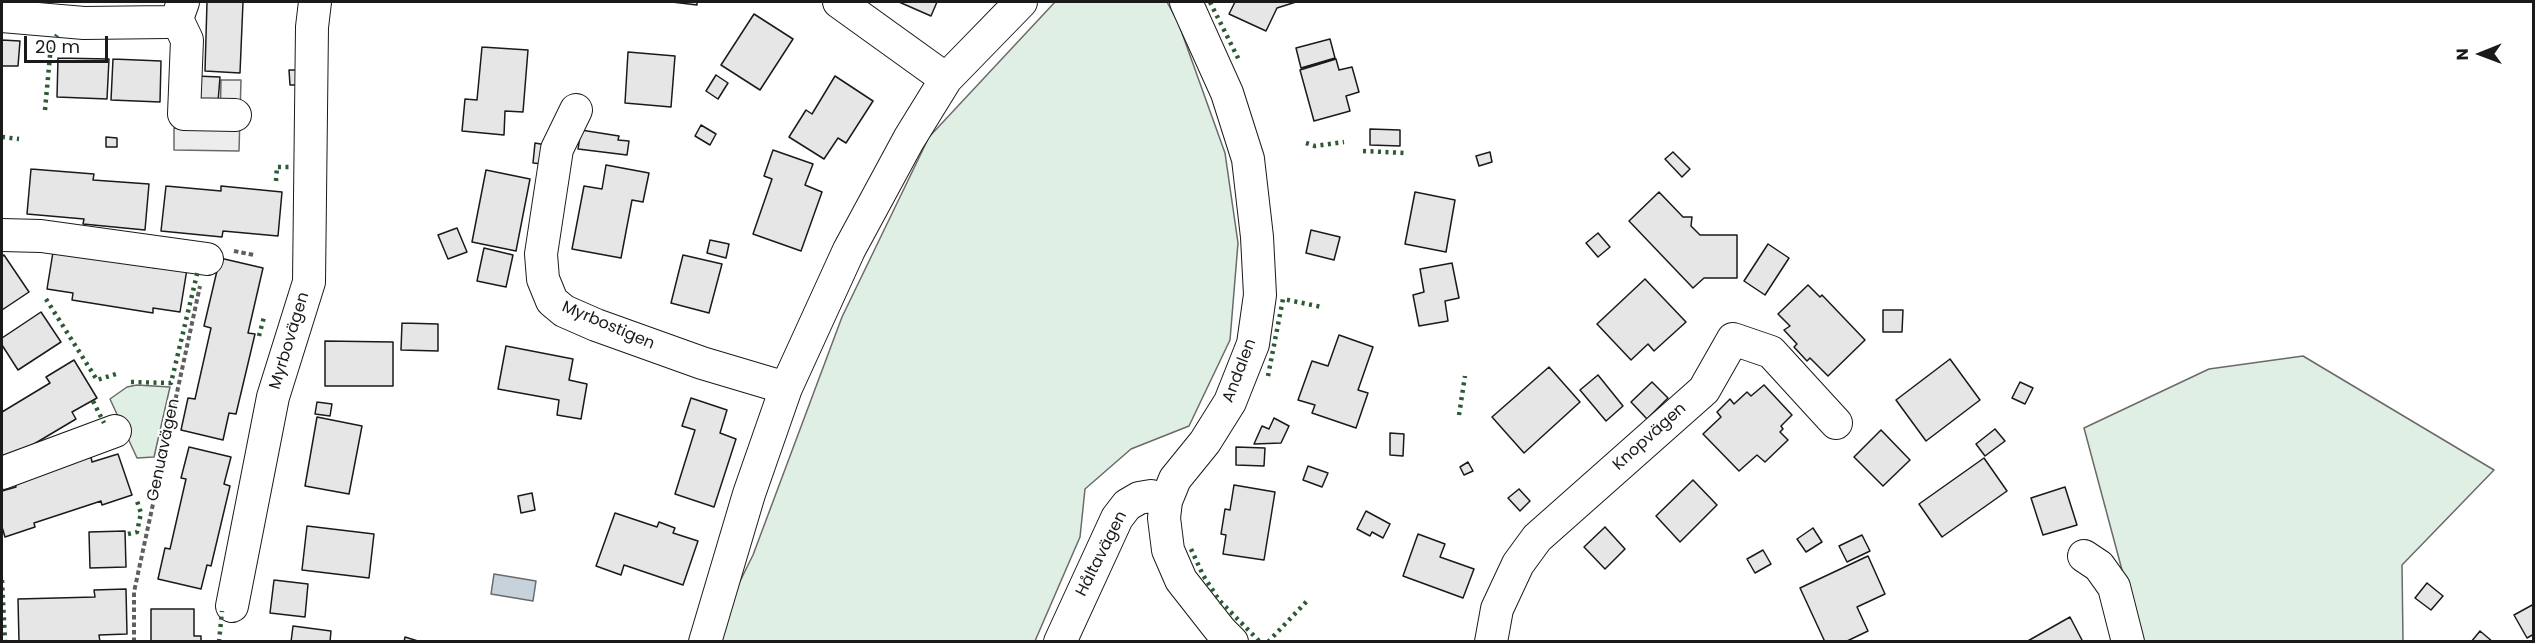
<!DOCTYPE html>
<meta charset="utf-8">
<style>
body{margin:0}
#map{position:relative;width:2535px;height:643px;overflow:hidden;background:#fff;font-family:Poppins,sans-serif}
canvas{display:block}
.frame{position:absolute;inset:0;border:3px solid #1a1a1a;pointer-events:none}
.north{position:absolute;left:2451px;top:24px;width:60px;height:60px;-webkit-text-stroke:4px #fff;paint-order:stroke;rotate:269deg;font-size:16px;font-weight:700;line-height:24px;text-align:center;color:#1a1a1a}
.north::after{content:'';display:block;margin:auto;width:21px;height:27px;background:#1a1a1a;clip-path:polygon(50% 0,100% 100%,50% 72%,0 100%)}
.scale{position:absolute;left:24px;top:36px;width:84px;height:27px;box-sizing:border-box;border:3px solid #1a1a1a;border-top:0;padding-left:8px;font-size:18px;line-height:21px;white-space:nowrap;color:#1a1a1a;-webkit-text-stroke:4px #fff;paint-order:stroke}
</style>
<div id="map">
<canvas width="2535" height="643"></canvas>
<div class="frame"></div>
<div class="north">N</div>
<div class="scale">20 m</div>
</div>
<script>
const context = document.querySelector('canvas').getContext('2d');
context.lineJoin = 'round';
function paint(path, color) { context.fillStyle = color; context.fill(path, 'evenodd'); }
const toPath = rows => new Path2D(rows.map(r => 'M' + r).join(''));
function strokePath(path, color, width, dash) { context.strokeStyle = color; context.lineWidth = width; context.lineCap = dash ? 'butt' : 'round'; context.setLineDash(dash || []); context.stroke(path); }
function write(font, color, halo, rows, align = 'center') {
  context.font = font + ' Poppins,sans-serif'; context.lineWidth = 4.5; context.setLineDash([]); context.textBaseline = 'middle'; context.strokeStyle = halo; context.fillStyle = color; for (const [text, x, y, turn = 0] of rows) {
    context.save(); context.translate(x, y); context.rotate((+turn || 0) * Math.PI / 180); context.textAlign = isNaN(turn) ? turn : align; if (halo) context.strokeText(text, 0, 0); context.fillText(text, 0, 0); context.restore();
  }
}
const green = toPath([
 [1055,2,1167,2,1178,22,1225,153,1238,243,1230,340,1189,426,1131,449,1085,489,1080,537,1035,641,710,642,753,555,842,317,929,137,1055,2],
 [2303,356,2494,470,2402,565,2403,641,2141,641,2084,428,2209,369,2303,356],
 [137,385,170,387,154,457,137,458,110,399,127,387,137,385]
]);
paint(green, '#e0efe3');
strokePath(green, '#6a6a6a', 1.5);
const parking = toPath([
 [221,80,241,80,239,151,174,150,174,128,220,129,221,80]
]);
paint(parking, '#ededed');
strokePath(parking, '#6a6a6a', 1.5);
const water = toPath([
 [494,574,536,581,533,601,491,594,494,574]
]);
paint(water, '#c6d2dc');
strokePath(water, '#6a6a6a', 1.5);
const building = toPath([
 [207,2,243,2,240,73,205,71,207,2],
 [672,2,697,2,697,5,672,2],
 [899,2,937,2,931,16,899,2],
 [1235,2,1296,2,1277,8,1266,31,1229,14,1235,2],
 [754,14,793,39,760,90,721,65,754,14],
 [1330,39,1335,58,1301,68,1296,48,1330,39],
 [2,40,20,41,18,66,2,66,2,40],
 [482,47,528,50,523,112,505,111,504,135,462,131,465,99,477,100,482,47],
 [628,52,675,56,671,107,625,103,628,52],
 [58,58,109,59,107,99,57,97,58,58],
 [113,59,161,61,160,102,111,100,113,59],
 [1336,59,1339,70,1352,67,1359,92,1346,96,1350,111,1314,121,1300,70,1336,59],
 [289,70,301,70,301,85,290,85,289,70],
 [716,75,728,83,718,99,706,91,716,75],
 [196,76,220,77,218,102,195,101,196,76],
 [835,76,873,101,846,143,838,138,824,159,789,137,806,110,812,114,835,76],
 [701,125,716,134,710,145,695,136,701,125],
 [1370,129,1400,130,1400,146,1370,145,1370,129],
 [581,130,619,136,618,140,629,141,627,155,578,149,581,130],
 [106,137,117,138,117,147,106,147,106,137],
 [535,143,546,145,544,164,533,163,535,143],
 [773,150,813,164,805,185,822,192,801,251,753,234,772,179,764,176,773,150],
 [1490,152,1492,162,1479,166,1476,156,1490,152],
 [1673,152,1690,169,1682,177,1665,159,1673,152],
 [606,165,649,173,643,202,632,200,621,258,572,249,584,186,602,189,606,165],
 [31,169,94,174,93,180,149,184,145,230,83,224,84,219,27,214,31,169],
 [486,170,530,179,516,251,472,242,486,170],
 [166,186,221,191,221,186,282,192,278,236,223,231,222,237,161,231,166,186],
 [1415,192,1455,200,1446,252,1405,244,1415,192],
 [1659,192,1683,217,1692,217,1691,226,1700,235,1737,235,1737,278,1704,278,1693,288,1629,221,1659,192],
 [457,228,467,252,448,259,438,235,457,228],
 [1311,230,1340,237,1334,260,1306,253,1311,230],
 [1598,233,1610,247,1598,257,1586,243,1598,233],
 [710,240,729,244,726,258,707,253,710,240],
 [1768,244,1789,258,1765,295,1744,281,1768,244],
 [54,246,84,256,156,268,157,264,187,269,180,312,153,308,153,313,72,300,73,293,47,289,54,246],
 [484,248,513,255,506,287,477,281,484,248],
 [4,255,29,292,2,310,2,256,4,255],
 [683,255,722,264,709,313,671,303,683,255],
 [220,258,263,268,248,333,255,334,236,414,229,413,223,440,181,430,188,398,195,399,211,328,204,326,220,258],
 [1452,263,1459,298,1445,301,1448,321,1419,326,1413,295,1424,292,1420,269,1452,263],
 [1645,279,1686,322,1654,351,1648,344,1631,360,1597,324,1645,279],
 [1808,285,1820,297,1822,295,1865,340,1828,376,1810,358,1807,361,1794,347,1797,344,1784,330,1790,326,1778,314,1808,285],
 [1883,310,1903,310,1902,332,1883,332,1883,310],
 [41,312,61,342,18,370,2,345,2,338,41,312],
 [402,323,438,324,438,351,401,350,402,323],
 [1339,335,1373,347,1358,390,1368,393,1356,428,1312,413,1315,405,1298,400,1312,361,1328,366,1339,335],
 [325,341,393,342,393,386,325,386,325,341],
 [506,346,573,359,569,380,587,384,581,419,557,415,559,400,498,389,506,346],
 [1950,359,1980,400,1926,441,1896,400,1950,359],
 [74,360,97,398,72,412,76,419,7,460,2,454,2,412,50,383,46,377,74,360],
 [1549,367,1580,402,1524,453,1492,417,1549,367],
 [1598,375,1623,406,1606,421,1580,390,1598,375],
 [1652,382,1668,398,1647,419,1631,402,1652,382],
 [2020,382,2033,388,2025,404,2012,398,2020,382],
 [1764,385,1792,415,1781,426,1783,429,1780,432,1788,440,1765,462,1757,455,1739,471,1703,434,1721,417,1717,412,1730,399,1734,404,1747,392,1751,396,1764,385],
 [691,398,727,410,720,433,736,439,714,507,675,494,695,430,682,426,691,398],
 [317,402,332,404,330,416,315,414,317,402],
 [317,417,362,426,349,494,305,486,317,417],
 [1274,418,1289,426,1281,443,1254,444,1262,426,1269,429,1274,418],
 [1995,429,2005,441,1985,456,1976,444,1995,429],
 [1881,430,1910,460,1883,486,1854,457,1881,430],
 [1390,433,1404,434,1403,456,1390,455,1390,433],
 [189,447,231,457,224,484,230,486,211,566,207,565,201,589,158,579,165,548,170,549,186,479,181,478,189,447],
 [1236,447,1265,448,1264,466,1236,465,1236,447],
 [118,454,132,495,102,505,101,501,34,523,35,527,5,537,2,527,2,491,16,487,14,481,91,457,92,462,118,454],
 [1984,458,2007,491,1942,537,1919,504,1984,458],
 [1468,462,1473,471,1464,475,1460,467,1468,462],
 [1308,466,1328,473,1322,487,1303,480,1308,466],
 [1693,480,1717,505,1680,542,1656,516,1693,480],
 [1234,485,1275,492,1264,560,1223,554,1226,535,1221,534,1225,509,1230,510,1234,485],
 [2065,487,2077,525,2043,535,2031,498,2065,487],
 [1519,489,1530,501,1520,511,1508,498,1519,489],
 [532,493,535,510,521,513,518,496,532,493],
 [1366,511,1390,524,1383,538,1372,532,1370,536,1357,529,1366,511],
 [615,513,657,527,659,522,675,528,673,533,698,541,683,585,624,565,621,575,596,566,615,513],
 [307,526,374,534,369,578,302,570,307,526],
 [1605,527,1625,549,1605,569,1584,547,1605,527],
 [1813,528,1822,542,1806,552,1797,539,1813,528],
 [125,531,126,567,90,568,89,532,125,531],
 [1418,534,1445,544,1440,557,1474,569,1463,598,1403,576,1418,534],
 [1862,535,1870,551,1847,562,1839,546,1862,535],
 [1763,550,1771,564,1755,573,1747,559,1763,550],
 [1868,556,1885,594,1857,607,1868,631,1845,642,1825,642,1800,588,1868,556],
 [274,580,308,584,305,617,270,613,274,580],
 [2427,583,2443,596,2431,610,2415,598,2427,583],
 [126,589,127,634,99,635,100,642,19,642,18,599,95,597,94,590,126,589],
 [2534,604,2534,634,2527,638,2514,615,2534,604],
 [151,609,194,609,194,636,201,636,201,642,151,641,151,609],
 [2070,617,2083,642,2026,642,2070,617],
 [293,626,331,631,330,642,291,642,293,626],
 [2480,631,2493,642,2471,642,2480,631],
 [405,637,421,642,404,642,405,637]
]);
paint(building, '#e6e6e6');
strokePath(building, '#1a1a1a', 1.5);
const minor = toPath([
 [839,2,946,79],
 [1186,2,1227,93,1248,159,1257,237,1260,295,1253,344,1230,402,1205,442,1175,479,1166,501,1164,518,1168,550,1181,580,1221,631,1232,642],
 [2,16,84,23,167,22,177,19,183,2],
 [177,19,187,40,184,114,235,115],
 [576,110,557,149,541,254,543,279,552,301,564,311,596,325,702,363,786,388],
 [2,235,41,236,207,259],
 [2,473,115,431],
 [2084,556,2099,566,2114,587,2128,642],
 [232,606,273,397,309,282,312,27,315,2],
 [705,642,749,494,786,388,849,250,909,139,946,79,1021,2],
 [1060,642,1117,518,1127,505,1139,498,1151,496,1166,501],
 [1491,642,1497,609,1518,564,1537,538,1704,390,1733,339,1771,352,1836,423]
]);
strokePath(minor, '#1a1a1a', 34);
strokePath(toPath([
 [234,251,254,255],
 [134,642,134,592,200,286]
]), '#5f5f5f', 4, [4.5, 3]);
strokePath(minor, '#fff', 32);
strokePath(toPath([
 [1210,2,1239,60],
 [45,110,51,45,57,35],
 [2,137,19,139],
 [1306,143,1315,146,1344,142],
 [1363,151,1405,153],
 [276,181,277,167,291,167],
 [46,299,97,380,116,374],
 [259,336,264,317],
 [1268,376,1283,299,1322,307],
 [131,382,171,383,198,270],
 [93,401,104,423],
 [1459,415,1465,376],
 [128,534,137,532,141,513,137,501],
 [1191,549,1203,575,1219,600,1260,642],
 [2,580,5,641],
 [219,642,222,611],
 [1268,642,1308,600]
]), '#2b5a34', 4.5, [3, 4.5]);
write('16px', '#1a1a1a', '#fff', [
 ["Myrbostigen",608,326,23],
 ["Myrbovägen",290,341,-73],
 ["Andalen",1240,371,-69],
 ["Knopvägen",1650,437,-42],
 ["Genuavägen",164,450,-78],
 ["Håltavägen",1102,554,-63]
]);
</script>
